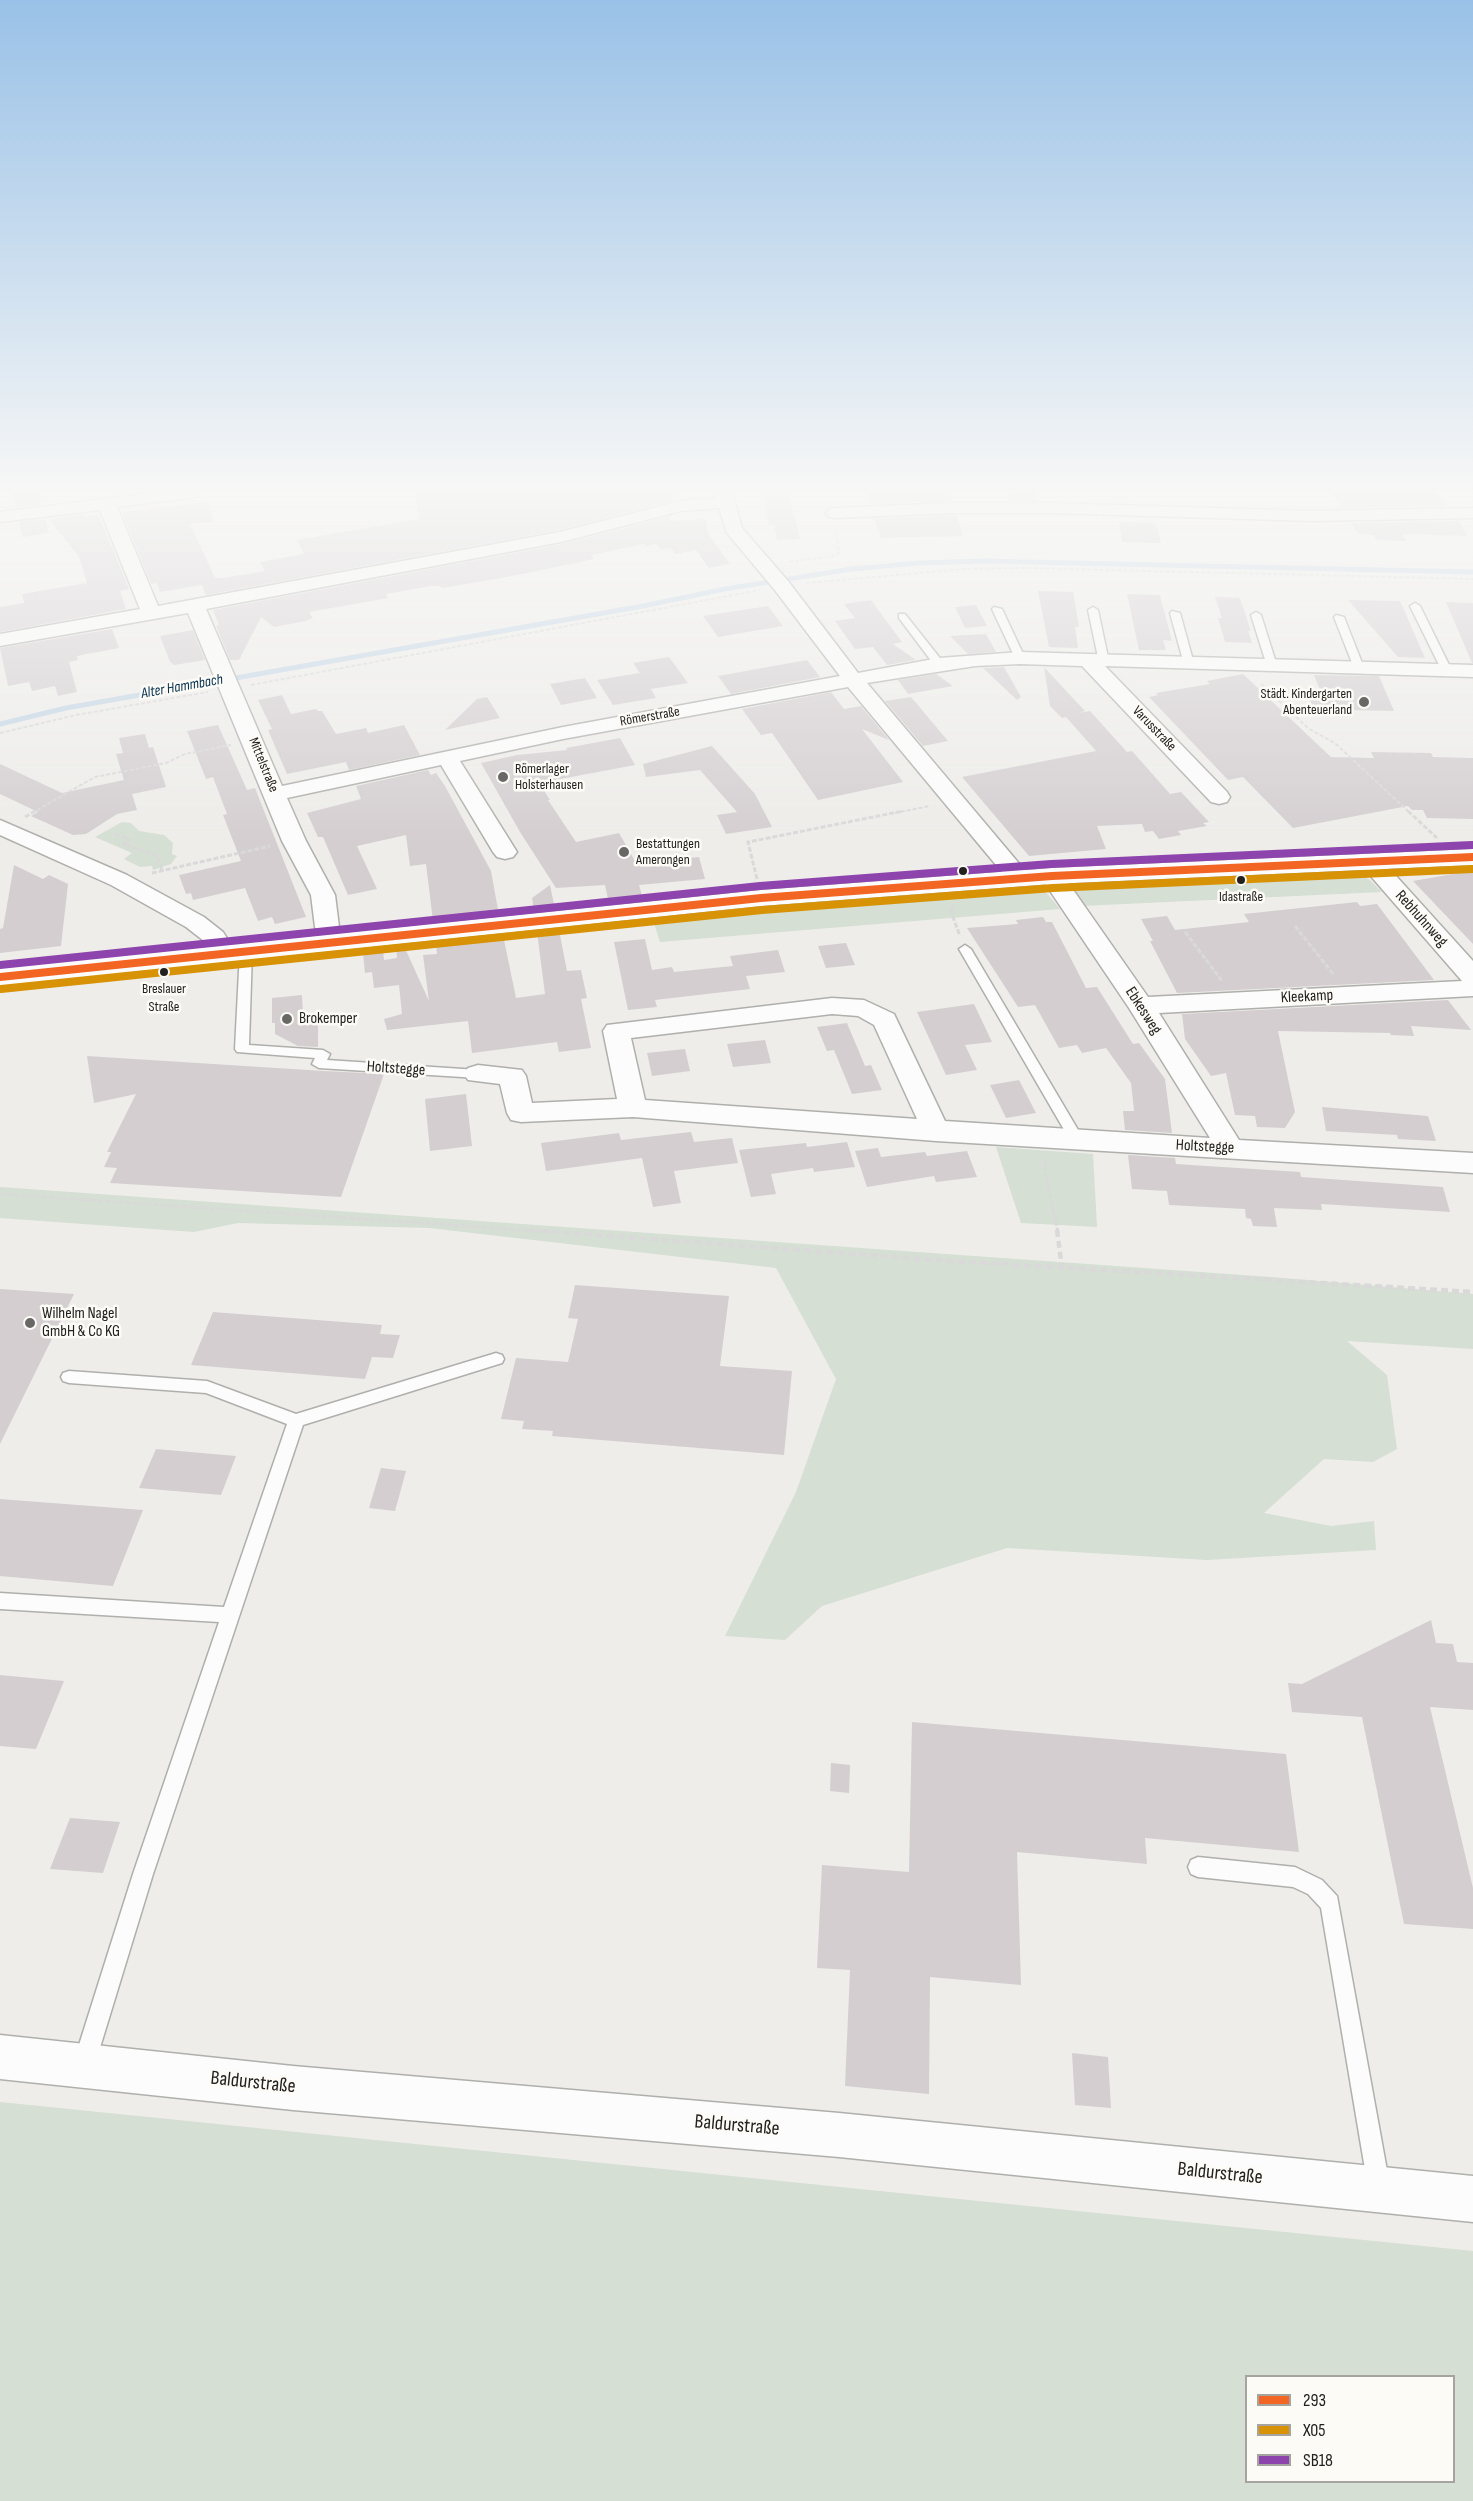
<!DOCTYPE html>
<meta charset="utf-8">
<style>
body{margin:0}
#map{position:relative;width:1473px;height:2501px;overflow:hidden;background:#eeedea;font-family:"Sofia Sans Condensed",sans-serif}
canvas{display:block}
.legend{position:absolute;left:1245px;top:2375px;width:210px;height:108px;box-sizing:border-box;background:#fdfbf6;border:2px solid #a5a4a0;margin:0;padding:8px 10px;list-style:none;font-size:18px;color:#222120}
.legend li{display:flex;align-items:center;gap:12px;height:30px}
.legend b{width:30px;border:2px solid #a5a4a0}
</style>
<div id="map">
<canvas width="1473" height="2501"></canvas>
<ul class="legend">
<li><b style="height:8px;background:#f26522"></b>293</li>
<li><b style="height:8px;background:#d79205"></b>X05</li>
<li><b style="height:8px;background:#8e44ad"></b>SB18</li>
</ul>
</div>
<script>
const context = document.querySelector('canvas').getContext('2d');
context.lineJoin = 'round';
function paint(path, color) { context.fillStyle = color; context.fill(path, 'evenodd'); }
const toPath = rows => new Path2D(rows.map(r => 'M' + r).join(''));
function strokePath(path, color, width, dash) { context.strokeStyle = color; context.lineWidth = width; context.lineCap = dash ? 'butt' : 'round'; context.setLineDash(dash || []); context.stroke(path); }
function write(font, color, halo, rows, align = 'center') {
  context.font = font + ' "Sofia Sans Condensed",sans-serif'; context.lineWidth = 5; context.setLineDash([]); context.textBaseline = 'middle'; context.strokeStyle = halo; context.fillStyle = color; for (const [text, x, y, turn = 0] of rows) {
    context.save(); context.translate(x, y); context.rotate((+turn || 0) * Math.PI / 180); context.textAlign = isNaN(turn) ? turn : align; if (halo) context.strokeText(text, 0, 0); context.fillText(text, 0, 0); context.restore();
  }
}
paint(toPath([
 [122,822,131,823,139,831,164,835,173,843,172,854,177,856,171,864,153,870,152,866,140,867,124,859,132,853,95,837],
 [1359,874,1370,880,1382,892,1082,906,1071,892,1073,887],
 [1035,888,1044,890,1060,909,660,942,653,920],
 [996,1147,1093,1154,1097,1227,1021,1223],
 [0,1187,1271,1277,1473,1294,1473,1349,1347,1341,1387,1375,1397,1449,1373,1462,1324,1459,1264,1513,1331,1526,1374,1521,1376,1550,1207,1560,1007,1548,822,1606,785,1640,725,1636,796,1492,836,1379,776,1268,429,1228,238,1223,194,1232,0,1218],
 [0,2102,1473,2251,1473,2501,0,2501],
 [1246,2376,1454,2376,1454,2482,1246,2482]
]), '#d5dfd3');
strokePath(toPath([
 [0,724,66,708,643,606,725,589,852,569,918,563,982,561,1473,572]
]), '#c3d5e5', 5);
paint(toPath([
 [13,493,39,493,42,504,16,508],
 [415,493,675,493,673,501,560,530,206,595,202,585,160,592,157,583,151,584,122,512,209,502,213,522,190,524,215,578,223,578,265,571,260,562,304,554,297,540,419,519],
 [866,493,950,493,952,501,870,504],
 [1008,493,1036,493,1038,501,1009,501],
 [1333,493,1435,493,1448,506,1342,508],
 [789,495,800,539,777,540,774,525,769,525,763,496],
 [84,514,85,516,99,515,129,589,120,591,126,609,0,632,0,607,24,603,22,594,87,583,79,557,49,519],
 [957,515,963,536,881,538,874,519],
 [670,516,670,521,706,519,708,533,730,564,709,568,696,550,675,554,671,548,662,550,656,544,646,546,644,544,591,555,594,559,581,562,502,578,442,588,440,586,431,586,386,594,388,598,309,612,313,618,306,621,274,627,261,617,239,660,230,660,216,626,219,625,213,610,562,544],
 [46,519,49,533,23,537,19,522],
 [1459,521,1467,536,1403,534,1406,541,1376,540,1374,535,1358,534,1351,523],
 [1119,522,1156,523,1161,543,1122,542],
 [1038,591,1073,592,1079,627,1075,627,1078,648,1049,647],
 [1127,594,1160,595,1172,641,1163,640,1166,650,1139,650],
 [1215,597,1240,598,1251,631,1248,631,1252,643,1225,642,1218,618,1222,618],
 [871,600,902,642,893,644,916,660,887,665,873,647,855,649,835,621,855,618,844,604],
 [1348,600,1400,601,1425,658,1398,657],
 [1446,602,1473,603,1473,663,1472,663],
 [976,605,987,626,965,628,955,607],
 [768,606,783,626,718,637,703,616],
 [112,629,119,648,77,656,78,660,69,662,77,692,58,696,55,686,32,691,29,682,8,686,0,648],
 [193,630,205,660,174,665,170,662,160,636],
 [986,634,996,652,968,654,950,636],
 [669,657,688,683,651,689,656,698,613,705,597,680,639,673,641,675,633,663],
 [807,660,820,677,731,694,718,676],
 [1004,667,1021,697,1017,700,983,668],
 [1044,667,1085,711,1078,713,1090,711,1127,752,1132,751,1170,794,1181,792,1209,822,1203,823,1207,826,1178,831,1181,835,1159,839,1153,831,1145,832,1142,824,1097,826,1106,849,1029,856,962,777,1096,751,1066,717,1062,718,1050,706],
 [936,674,953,686,908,694,898,680],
 [1243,674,1331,757,1374,758,1371,752,1431,753,1433,757,1473,758,1473,819,1427,818,1423,810,1412,810,1408,806,1293,828,1243,777,1228,780,1149,697,1158,695,1156,693,1210,684,1207,681],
 [1314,675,1379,676,1394,711,1346,710,1349,717,1316,716,1306,690,1320,690],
 [585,678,597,698,561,705,550,684],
 [831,692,844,709,861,706,889,740,862,729,903,782,818,800,772,733,761,735,742,709],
 [282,695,291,714,316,709,318,711,322,711,336,734,366,728,368,733,404,725,420,755,349,770,346,762,287,774,268,730,272,729,258,700],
 [487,697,500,718,445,730,477,699],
 [911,697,948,741,923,746,885,701],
 [218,725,247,790,255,788,306,917,275,924,272,917,258,921,245,888,193,900,191,893,186,894,179,875,241,861,223,815,227,814,213,777,206,779,187,731],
 [145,734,149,748,153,747,166,787,132,794,137,810,117,814,86,834,73,835,31,816,38,812,0,794,0,764,62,793,124,780,116,754,123,753,119,738],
 [620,738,635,765,539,783,550,800,548,800,576,842,619,833,636,863,699,857,705,879,639,885,643,899,609,903,605,885,556,888,520,832,481,763,517,755,567,750,566,748],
 [712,746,755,794,772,827,726,834,717,815,737,812,700,770,646,777,643,764],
 [428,770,431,775,436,773,445,786,491,871,499,915,433,921,426,864,410,866,406,835,357,846,377,889,348,895,323,837,318,837,307,813,361,799,356,786],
 [14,865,43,879,49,875,68,884,61,946,0,953,0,929,3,928],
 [1459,873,1473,873,1473,944,1413,881],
 [550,885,555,909,534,911,532,898],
 [1357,902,1360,906,1377,904,1434,980,1177,993,1150,941,1153,941,1141,919,1167,916,1175,930,1249,922,1244,914],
 [1043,917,1046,922,1052,922,1086,988,1097,987,1133,1044,1139,1043,1165,1079,1172,1133,1125,1130,1123,1111,1134,1111,1131,1083,1106,1048,1082,1053,1077,1045,1059,1048,1035,1005,1018,1007,967,928,1018,924,1016,920],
 [559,930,567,971,581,970,587,998,581,999,591,1048,559,1052,557,1042,472,1053,468,1021,387,1030,384,1019,402,1014,399,985,374,988,372,972,365,973,363,953,383,950,384,960,397,958,396,947,404,946,429,1001,423,955,437,954,436,942,503,935,516,998,545,994,537,932],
 [645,939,652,970,672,967,674,972,733,966,730,956,778,950,785,972,746,976,750,989,655,1000,657,1007,628,1010,614,942],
 [846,943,855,965,826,968,818,946],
 [302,995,303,1015,318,1013,318,1047,298,1046,275,1034,275,1023,272,1023,272,998],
 [1448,1000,1471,1030,1411,1026,1414,1036,1391,1035,1390,1033,1278,1031,1295,1112,1285,1128,1257,1127,1255,1116,1235,1115,1226,1073,1211,1076,1185,1039,1182,1014],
 [974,1004,992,1042,965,1045,977,1070,946,1075,917,1012],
 [847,1023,865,1066,871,1065,882,1090,852,1094,834,1050,827,1051,817,1027],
 [765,1040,771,1063,733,1067,727,1044],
 [685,1049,690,1071,652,1076,647,1053],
 [87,1056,324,1071,384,1074,341,1197,110,1183,117,1168,104,1167,111,1152,107,1152,136,1094,94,1103],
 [1019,1080,1036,1113,1006,1118,990,1085],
 [466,1094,472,1146,430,1151,425,1099],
 [1322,1107,1428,1116,1436,1141,1398,1139,1397,1135,1326,1131],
 [691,1132,694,1142,732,1138,738,1163,674,1171,681,1203,653,1207,642,1158,546,1171,541,1143,619,1133,621,1140],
 [847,1142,855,1167,814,1172,813,1168,771,1174,776,1194,751,1197,739,1150,806,1143,807,1147],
 [878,1148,881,1157,925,1152,927,1156,967,1151,977,1177,936,1182,934,1176,867,1187,855,1151],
 [1128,1155,1175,1158,1176,1164,1300,1172,1301,1177,1443,1187,1450,1212,1321,1204,1322,1210,1274,1208,1277,1227,1253,1226,1251,1219,1246,1218,1245,1209,1169,1205,1167,1191,1132,1189],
 [575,1285,729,1296,720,1366,792,1371,784,1455,552,1436,553,1431,522,1429,524,1421,501,1419,516,1358,568,1362,578,1319,568,1318],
 [0,1289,74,1294,0,1444],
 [213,1312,382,1325,380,1334,400,1335,393,1358,372,1357,365,1379,191,1365],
 [156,1449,236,1456,221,1495,139,1488],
 [381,1468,406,1471,395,1511,369,1508],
 [0,1499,143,1510,113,1586,0,1576],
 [1431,1620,1436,1643,1453,1644,1457,1662,1473,1663,1473,1710,1430,1707,1473,1888,1473,1929,1404,1924,1362,1717,1292,1712,1288,1683,1302,1684],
 [0,1675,64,1681,36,1749,0,1746],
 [912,1722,1286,1754,1299,1852,1145,1838,1147,1864,1017,1852,1021,1985,930,1977,929,2094,845,2086,850,1970,817,1968,822,1865,909,1872],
 [831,1763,850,1765,849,1793,830,1791],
 [70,1818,120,1822,103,1873,50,1869],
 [1072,2053,1108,2057,1111,2108,1075,2105]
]), '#d4ced1');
const lane = toPath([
 [1415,603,1420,606,1452,671,1451,673,1442,671,1410,606,1415,603],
 [994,607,1002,609,1025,658,1024,660,1015,658,992,609,994,607],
 [1093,607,1098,610,1109,662,1104,665,1099,662,1088,610,1093,607],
 [1172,611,1180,613,1194,664,1193,666,1184,664,1170,613,1172,611],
 [1256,612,1261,615,1277,666,1276,668,1267,666,1251,615,1256,612],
 [899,614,905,614,943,662,943,666,935,666,899,618,899,614],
 [1336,615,1344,617,1364,668,1363,670,1354,668,1334,617,1336,615],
 [965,945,971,949,1084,1140,1082,1143,1072,1143,1070,1140,959,949,965,945],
 [246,947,252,951,249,1045,323,1050,330,1054,327,1060,478,1070,485,1074,478,1078,319,1068,312,1064,315,1058,237,1052,235,1049,240,951,246,947],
 [496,1353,502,1355,504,1359,502,1363,303,1425,153,1874,95,2064,92,2072,84,2075,76,2072,73,2064,133,1874,219,1622,0,1609,0,1593,224,1607,287,1424,206,1393,69,1383,63,1381,61,1377,63,1373,69,1371,207,1381,296,1414,496,1353],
 [1198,1857,1295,1867,1322,1880,1337,1896,1390,2187,1387,2195,1379,2198,1371,2195,1368,2187,1321,1908,1308,1894,1293,1887,1198,1877,1191,1874,1188,1867,1191,1860,1198,1857]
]);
const street = toPath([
 [151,493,199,493,196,497,190,498,117,507,158,606,560,532,681,501,716,498,716,493,732,493,742,528,788,581,858,673,939,658,1020,652,1473,665,1473,677,1105,666,1227,792,1230,797,1227,802,1219,804,1211,802,1082,666,1020,664,975,666,867,683,1027,873,1031,878,1027,883,1019,885,1011,883,848,687,563,739,460,761,517,852,513,857,505,859,497,857,493,852,441,765,287,798,306,841,335,895,339,927,336,932,327,934,318,932,315,927,311,895,282,841,188,613,0,646,0,634,140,609,100,510,0,522,0,512,151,493],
 [719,508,727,533,774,589,840,676,563,727,282,786,206,609,561,542,681,511,719,508],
 [950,503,1052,503,1312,511,1473,508,1473,518,1312,521,1052,513,950,513,835,518,829,517,826,513,829,509,835,508,950,503],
 [0,820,127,875,204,917,223,932,237,954,233,959,224,962,215,959,204,941,186,927,111,885,0,835,0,820],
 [1370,854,1378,856,1473,961,1473,996,1159,1013,1239,1140,1473,1153,1473,1173,936,1141,633,1117,521,1122,511,1120,507,1113,500,1084,468,1080,464,1074,468,1068,478,1065,522,1070,526,1076,532,1103,617,1099,603,1031,607,1025,832,998,864,1000,894,1014,945,1121,1210,1138,1129,1008,1040,876,1044,871,1052,869,1060,871,1148,997,1462,981,1362,866,1358,861,1362,856,1370,854],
 [832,1014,858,1016,874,1025,917,1119,645,1100,631,1038,832,1014],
 [0,2035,293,2066,839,2113,1473,2176,1473,2222,839,2157,293,2110,0,2079,0,2035]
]);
const secondary = toPath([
 [1473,849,1473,865,1052,884,761,906,0,986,0,968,761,890,1052,868,1473,849]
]);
strokePath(lane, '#afafac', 3);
strokePath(street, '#afafac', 3);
strokePath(secondary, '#afafac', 3);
strokePath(toPath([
 [789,562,833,556,839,553,836,531],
 [806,583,964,569,1028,568,1473,579],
 [1261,684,1308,728,1336,744,1410,813],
 [251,685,760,590],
 [0,733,76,715,208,692],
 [32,813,95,777,166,763,185,754,231,745],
 [895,813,930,806]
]), '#dad9d9', 2, [4, 2]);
strokePath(toPath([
 [1408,811,1437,838],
 [25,817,35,811],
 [115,834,130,839,123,844,158,856,162,871],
 [152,873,270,846],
 [757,879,748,842,903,811],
 [955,905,950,909,960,936],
 [1295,926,1334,975],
 [1185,932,1222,981],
 [1045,1159,1045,1172,1058,1232],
 [0,1194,551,1232]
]), '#dad9d9', 3, [5, 2]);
strokePath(toPath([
 [530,1230,934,1260,1473,1292],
 [1057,1230,1062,1268]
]), '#dad9d9', 4.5, [7, 4]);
paint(lane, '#fcfcfc');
paint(street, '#fcfcfc');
paint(secondary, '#fcfcfc');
strokePath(toPath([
 [0,977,761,898,1052,876,1473,857]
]), '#f26522', 8);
strokePath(toPath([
 [1,989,762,910,1053,888,1473,869]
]), '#d79205', 8);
strokePath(toPath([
 [0,965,760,886,1051,864,1472,845]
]), '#8e44ad', 8);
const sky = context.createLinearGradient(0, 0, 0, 843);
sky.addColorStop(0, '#99c1e7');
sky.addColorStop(0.58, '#f7f7f6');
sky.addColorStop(1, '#f7f7f600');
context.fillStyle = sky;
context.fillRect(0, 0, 1473, 843);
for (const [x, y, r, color] of [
 [1364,702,6,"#696867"],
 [503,777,6,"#696867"],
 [624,852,6,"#696867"],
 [963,871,5,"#222120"],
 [1241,880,5,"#222120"],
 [164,972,5,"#222120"],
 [287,1019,6,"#696867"],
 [30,1323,6,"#696867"]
]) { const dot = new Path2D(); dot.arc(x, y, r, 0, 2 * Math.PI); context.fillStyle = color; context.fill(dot); strokePath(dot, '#fdfbf6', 2); }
write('14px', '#222120', '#fdfbf6', [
 ["Städt. Kindergarten",1352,694,"right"],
 ["Abenteuerland",1352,710,"right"],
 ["Römerlager",515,769],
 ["Holsterhausen",515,785],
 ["Bestattungen",636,844],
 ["Amerongen",636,860]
], 'left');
write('14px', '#222120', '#fdfbf6', [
 ["Römerstraße",650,717,-10],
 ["Varusstraße",1154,729,46],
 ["Mittelstraße",263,765,68]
]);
write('14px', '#222120', '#fdfbf6', [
 ["Idastraße",1241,897],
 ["Breslauer",164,989],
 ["Straße",164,1007]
]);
write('italic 15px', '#002d4d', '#fdfbf6', [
 ["Alter Hammbach",182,687,-10]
]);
write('16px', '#222120', '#fdfbf6', [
 ["Rebhuhnweg",1421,919,48],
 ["Kleekamp",1307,997,-3],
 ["Ebkesweg",1143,1011,57],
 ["Holtstegge",396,1069,4],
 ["Holtstegge",1205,1147,3]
]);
write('16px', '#222120', '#fdfbf6', [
 ["Brokemper",299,1019],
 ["Wilhelm Nagel",42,1314],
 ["GmbH & Co KG",42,1332]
], 'left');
write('20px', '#222120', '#fdfbf6', [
 ["Baldurstraße",253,2083,6],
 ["Baldurstraße",737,2126,5],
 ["Baldurstraße",1220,2174,6]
]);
</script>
